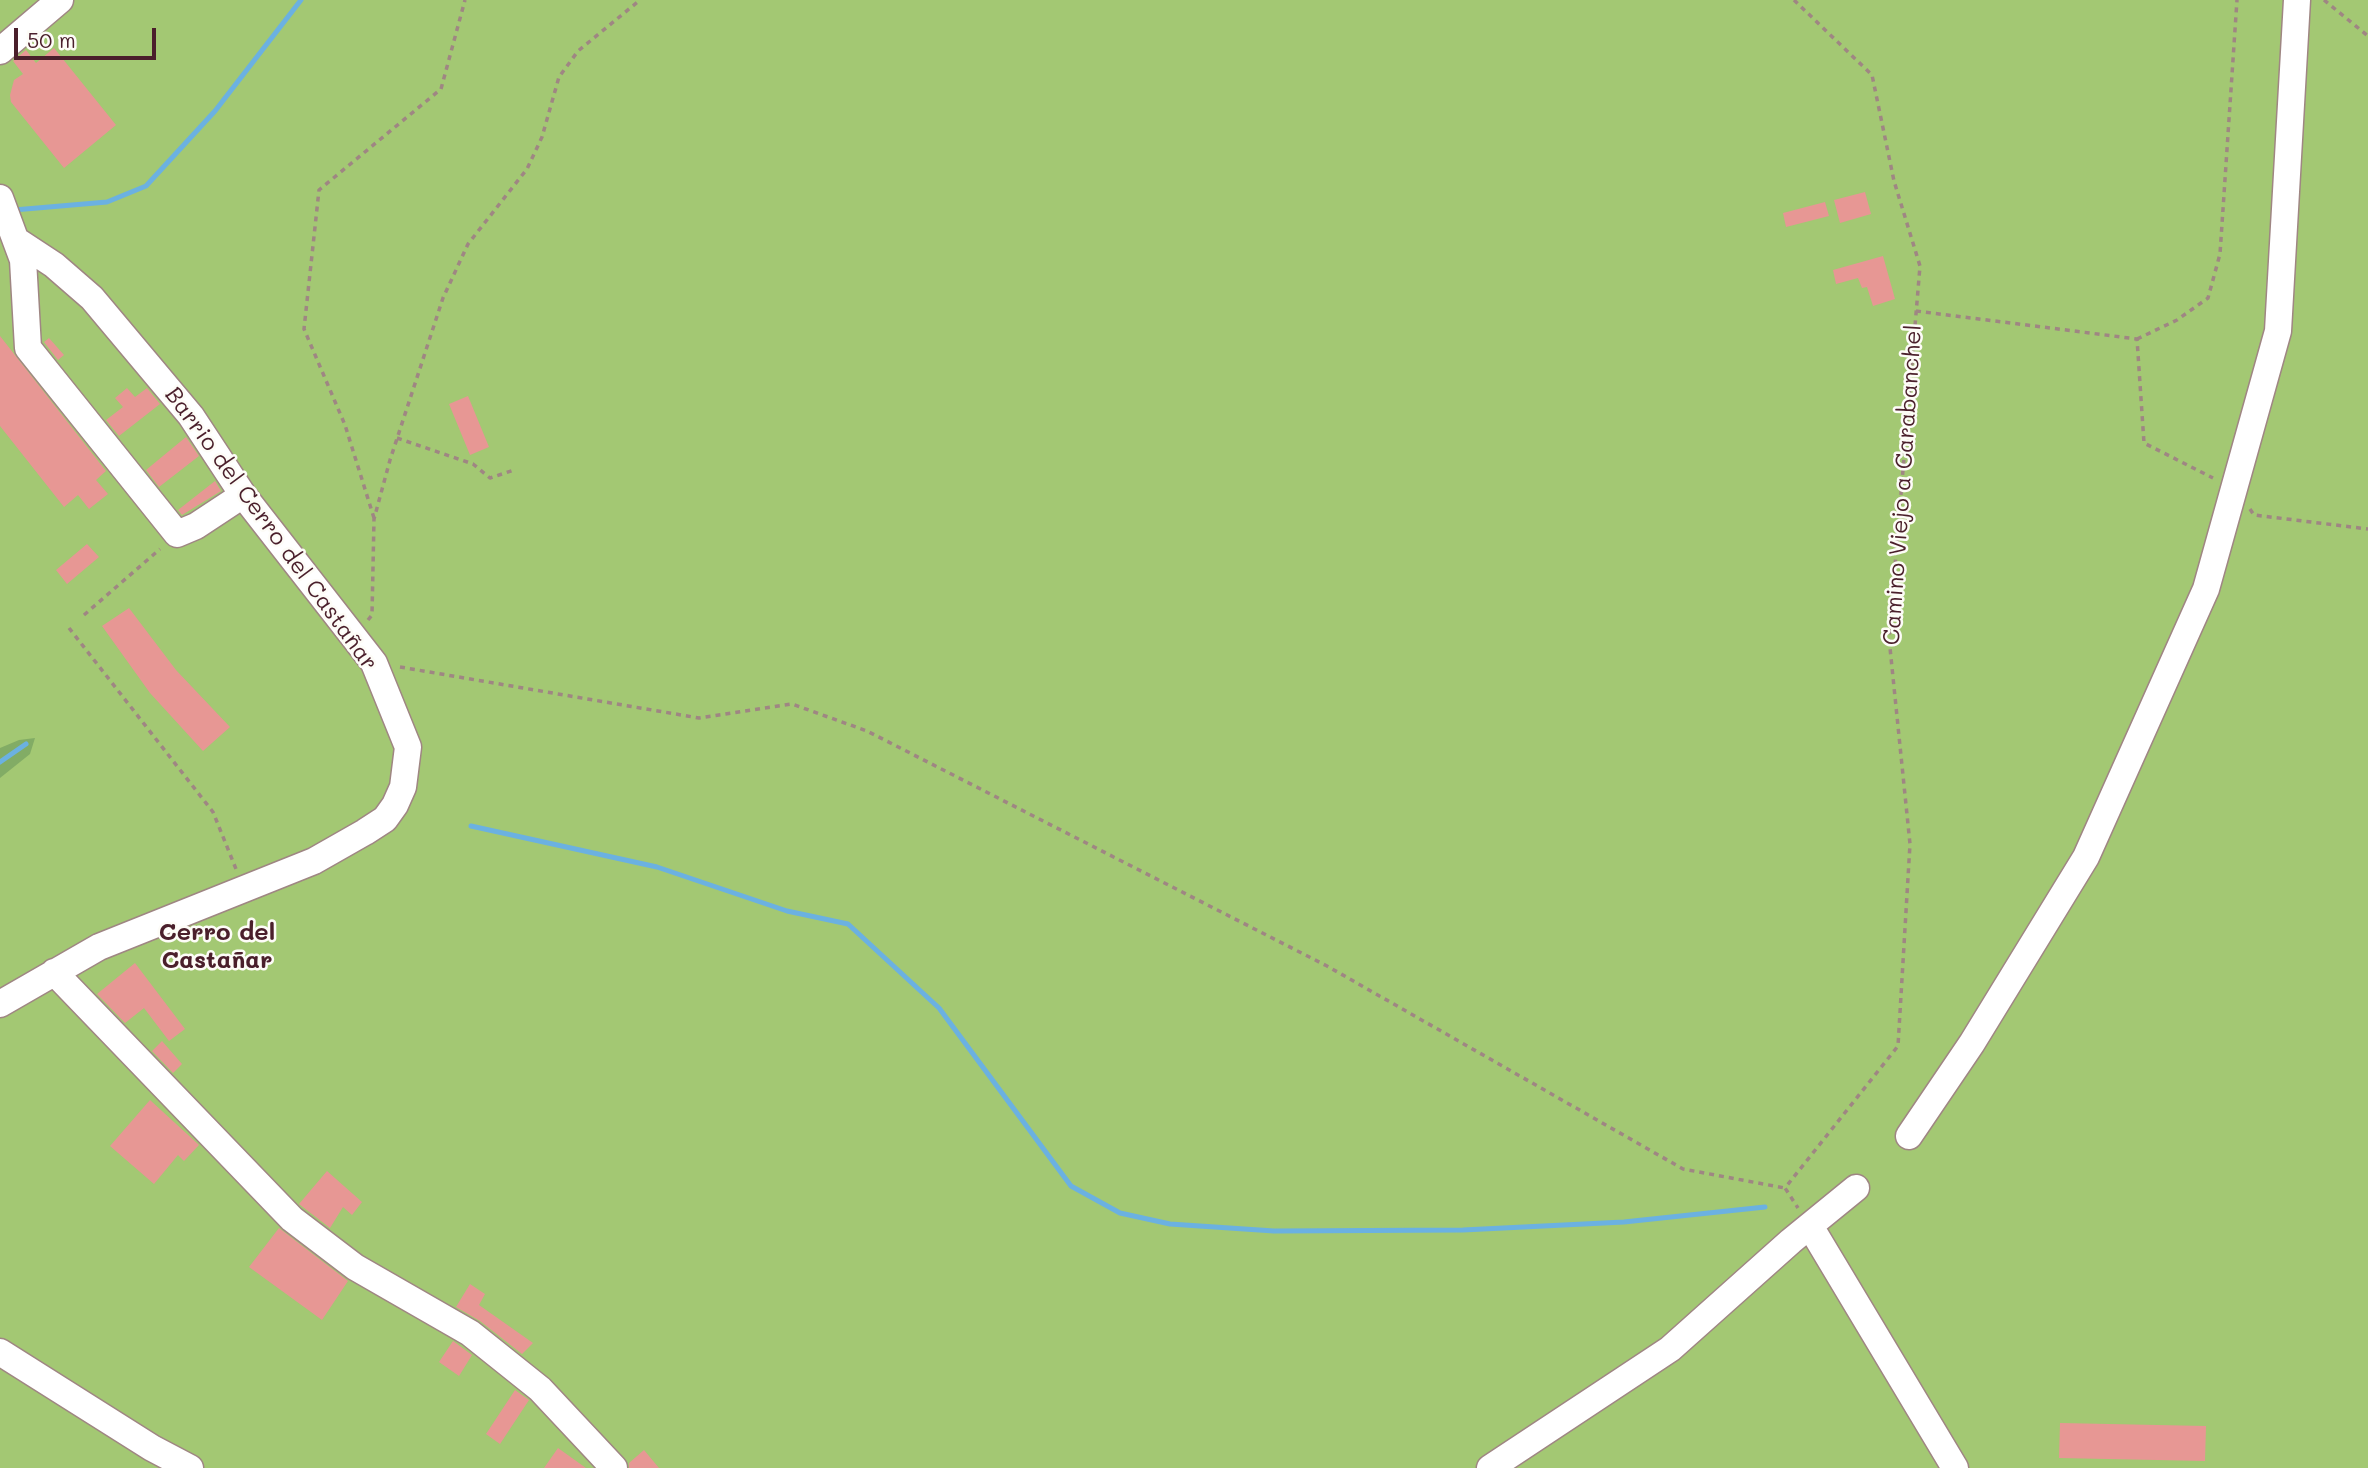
<!DOCTYPE html>
<meta charset="utf-8">
<style>
body{margin:0}
#map{position:relative;width:2368px;height:1468px;overflow:hidden;background:#f4eedb;font-family:Mali,sans-serif}
canvas{display:block}
.scale{position:absolute;left:14px;top:28px;width:142px;height:32px;box-sizing:border-box;border:4px solid #4a1f2b;border-top:0;padding-left:9px;font-size:21px;line-height:24px;white-space:nowrap;color:#4a1f2b;-webkit-text-stroke:5px #fdfcf7;paint-order:stroke}
</style>
<div id="map">
<canvas width="2368" height="1468"></canvas>
<div class="scale">50 m</div>
</div>
<script>
const context = document.querySelector('canvas').getContext('2d');
context.lineJoin = 'round';
function paint(path, color) { context.fillStyle = color; context.fill(path, 'evenodd'); }
const toPath = rows => new Path2D(rows.map(r => 'M' + r).join(''));
function strokePath(path, color, width, dash) { context.strokeStyle = color; context.lineWidth = width; context.lineCap = dash ? 'butt' : 'round'; context.setLineDash(dash || []); context.stroke(path); }
function write(font, color, halo, rows, align = 'center') {
  context.font = font + ' Mali,sans-serif'; context.lineWidth = 5; context.setLineDash([]); context.textBaseline = 'middle'; context.strokeStyle = halo; context.fillStyle = color; for (const [text, x, y, turn = 0] of rows) {
    context.save(); context.translate(x, y); context.rotate((+turn || 0) * Math.PI / 180); context.textAlign = isNaN(turn) ? turn : align; if (halo) context.strokeText(text, 0, 0); context.fillText(text, 0, 0); context.restore();
  }
}
paint(toPath([
 [0,0,2368,0,2368,1468,0,1468]
]), '#a3c873');
paint(toPath([
 [35,738,30,754,0,778,0,748,19,740]
]), '#82ac65');
strokePath(toPath([
 [14,210,107,202,146,186,215,111,301,0],
 [0,762,26,744],
 [471,826,657,867,787,911,848,924,939,1008,1071,1186,1120,1213,1170,1224,1274,1231,1463,1230,1624,1222,1765,1207]
]), '#6bb1e1', 5);
paint(toPath([
 [54,48,116,125,64,168,11,102,10,95,14,80,23,74,13,61,26,50,36,63],
 [1865,192,1871,214,1840,223,1834,200],
 [1825,202,1829,216,1786,227,1783,213],
 [1883,256,1895,299,1873,306,1867,287,1862,288,1858,278,1836,284,1833,270],
 [0,336,106,471,96,480,108,494,89,509,78,495,64,507,0,426],
 [49,338,64,355,58,360,44,342],
 [127,388,135,397,147,388,160,404,119,436,106,420,123,407,115,398],
 [468,396,489,447,470,455,449,404],
 [186,437,199,456,159,487,146,470],
 [215,481,221,491,182,515,178,510],
 [87,544,99,557,67,584,56,570],
 [129,608,176,670,230,727,203,751,150,693,102,626],
 [135,963,185,1029,169,1041,144,1008,125,1023,97,994],
 [162,1041,182,1064,173,1073,152,1051],
 [150,1100,199,1145,184,1161,178,1155,154,1184,110,1146],
 [327,1171,362,1202,352,1215,343,1207,330,1228,299,1204],
 [279,1228,348,1281,322,1320,249,1267],
 [470,1284,485,1294,479,1305,533,1343,522,1354,480,1321,456,1307],
 [453,1341,472,1355,459,1376,439,1362],
 [515,1390,529,1400,500,1444,486,1434],
 [2060,1423,2206,1426,2205,1461,2059,1458],
 [558,1448,586,1468,544,1468],
 [644,1450,659,1468,629,1468,629,1463]
]), '#e79794');
const minor = toPath([
 [0,51,60,0],
 [0,198,23,260,28,348,177,534,196,526,243,495],
 [54,972,292,1219,355,1267,470,1333,540,1389,614,1468],
 [0,1004,99,947,314,861,365,832,385,819,395,805,403,787,408,747,374,663,243,495,191,416,92,298,54,265,16,240],
 [1909,1136,1972,1043,2086,857,2206,589,2278,331,2297,0],
 [1810,1226,1955,1468],
 [0,1352,152,1448,190,1468],
 [1490,1468,1670,1349,1791,1241,1856,1188]
]);
strokePath(minor, '#9f8683', 29);
strokePath(toPath([
 [1794,0,1872,75,1894,181,1920,266,1889,638,1910,844,1898,1046,1785,1188,1798,1208],
 [2324,0,2368,36],
 [1916,311,2137,339,2144,443,2213,478],
 [2137,339,2177,320,2208,298,2220,254,2237,0],
 [397,438,473,464,490,478,514,470],
 [2250,509,2254,515,2368,529],
 [374,518,345,425,304,329,319,190,441,89,465,0],
 [84,615,160,549],
 [368,620,372,615,374,519,390,460,443,298,468,244,527,169,542,137,559,77,578,51,640,0],
 [69,628,213,812,236,869],
 [400,667,699,718,792,704,867,731,1327,966,1683,1169,1785,1188]
]), '#9f8683', 3.5, [5, 5]);
strokePath(minor, '#fff', 26);
write('23px', '#4a1f2b', '#fdfcf7', [
 ["Camino Viejo a Carabanchel",1903,485,-86],
 ["Barrio del Cerro del Castañar",271,529,54]
]);
write('bold 24px', '#4a1f2b', '#fdfcf7', [
 ["Cerro del",217,933],
 ["Castañar",217,961]
]);
</script>
